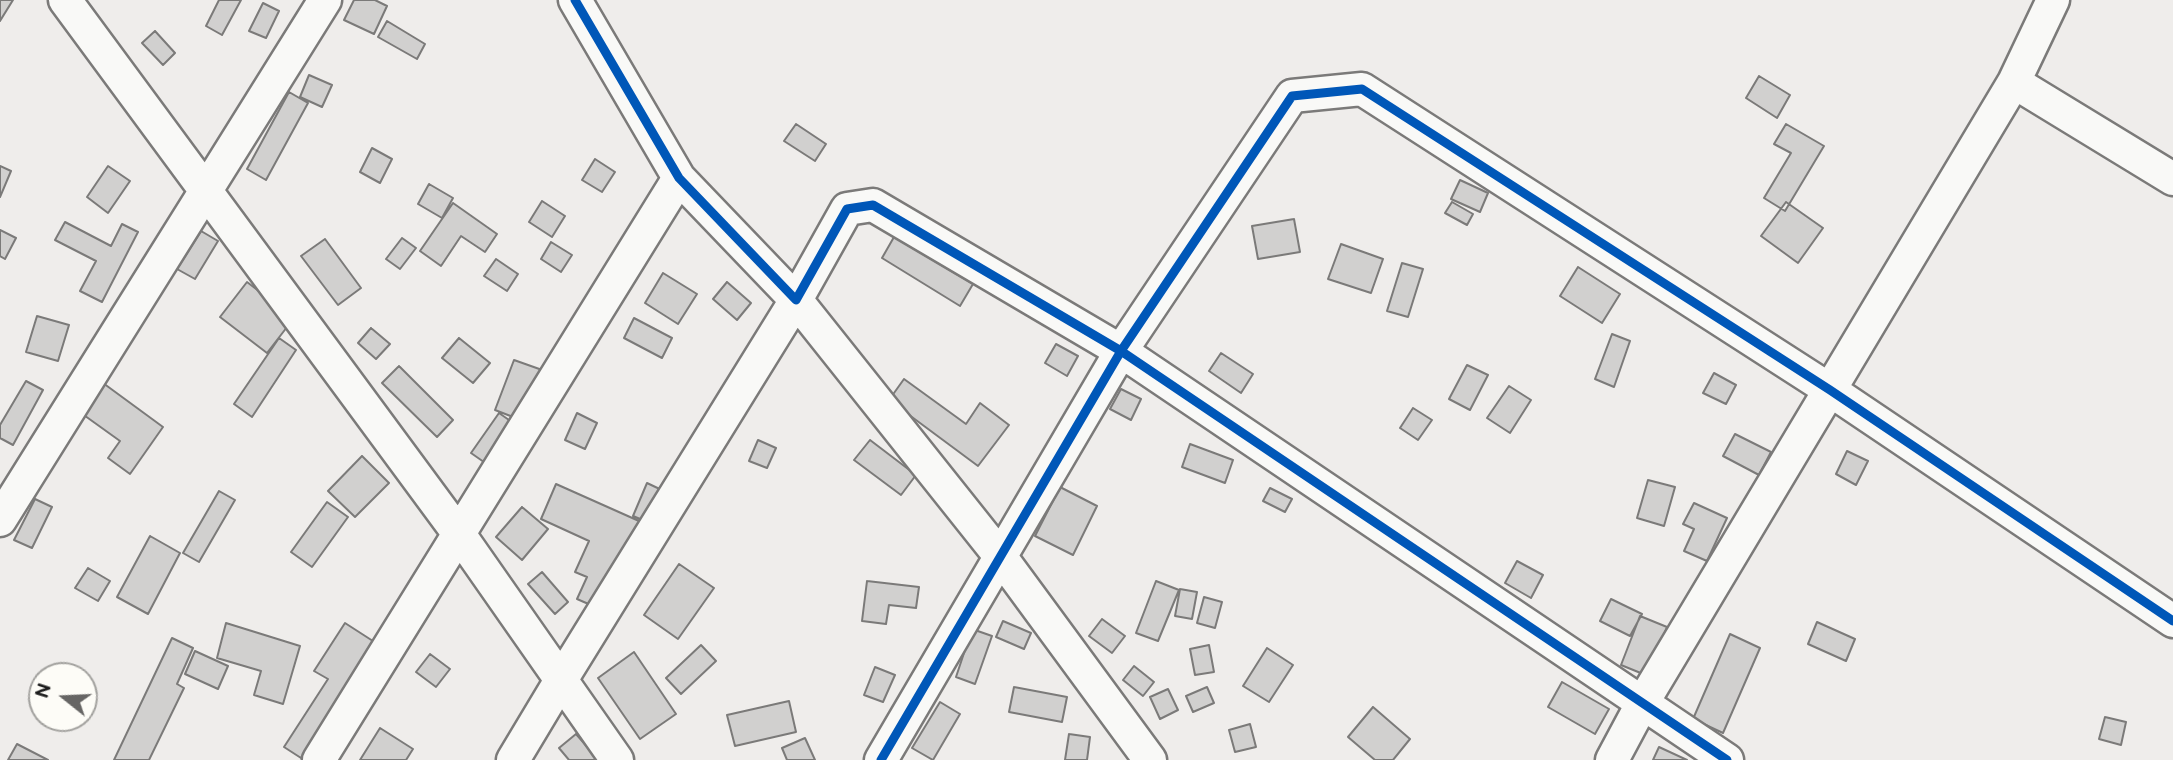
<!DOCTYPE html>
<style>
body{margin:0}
#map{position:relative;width:2173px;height:760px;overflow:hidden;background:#efedeb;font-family:"Balsamiq Sans",sans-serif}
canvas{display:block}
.north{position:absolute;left:28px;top:662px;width:70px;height:70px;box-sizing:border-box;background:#fdfcf7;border:2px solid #a3a29f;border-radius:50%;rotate:288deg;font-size:19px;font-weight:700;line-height:28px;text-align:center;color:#1c1c1c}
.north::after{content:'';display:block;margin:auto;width:24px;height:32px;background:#666564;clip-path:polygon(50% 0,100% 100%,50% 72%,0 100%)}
</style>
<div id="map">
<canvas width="2173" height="760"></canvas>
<div class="north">N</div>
</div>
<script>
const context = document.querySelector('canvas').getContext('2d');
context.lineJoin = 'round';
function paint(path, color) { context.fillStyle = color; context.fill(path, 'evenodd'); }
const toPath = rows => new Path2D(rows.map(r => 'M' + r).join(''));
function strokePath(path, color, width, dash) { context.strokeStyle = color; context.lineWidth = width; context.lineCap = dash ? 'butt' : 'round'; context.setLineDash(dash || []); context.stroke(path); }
const building = toPath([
 [0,0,13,0,0,21,0,0],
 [219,0,241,0,222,35,206,26,219,0],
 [354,0,375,0,387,6,374,34,344,20,354,0],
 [263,3,279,11,266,38,249,31,263,3],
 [387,21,425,44,417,59,378,37,387,21],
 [155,31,175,53,163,65,142,43,155,31],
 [309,75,332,85,322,107,300,97,309,75],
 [1759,76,1790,95,1777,118,1746,98,1759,76],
 [289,92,308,103,266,180,247,169,289,92],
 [796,124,826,144,815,161,784,141,796,124],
 [1786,124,1824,146,1785,211,1764,198,1791,153,1774,144,1786,124],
 [372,148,392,159,380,183,360,172,372,148],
 [595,159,615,172,602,192,582,180,595,159],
 [0,166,11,171,0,197,0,166],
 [108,166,130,181,108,213,87,197,108,166],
 [1460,180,1488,193,1480,212,1451,199,1460,180],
 [429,184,453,198,442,218,418,204,429,184],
 [542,201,565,216,552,237,529,222,542,201],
 [1452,202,1473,214,1467,225,1445,213,1452,202],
 [1786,202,1823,228,1798,263,1761,236,1786,202],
 [453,203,497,234,485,252,461,236,441,266,420,251,453,203],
 [1294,219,1300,252,1258,259,1252,226,1294,219],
 [65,222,111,246,122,224,138,232,102,302,80,291,96,261,55,240,65,222],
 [0,230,16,238,5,259,0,256,0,230],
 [201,231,218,241,195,279,177,269,201,231],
 [894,237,973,284,960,306,882,258,894,237],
 [402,238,416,248,400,269,386,259,402,238],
 [325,239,361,288,338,305,301,256,325,239],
 [551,242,572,255,561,272,541,259,551,242],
 [1341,244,1383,259,1371,293,1328,279,1341,244],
 [496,259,518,274,507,291,484,276,496,259],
 [1402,263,1423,269,1408,317,1387,311,1402,263],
 [1578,267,1620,294,1602,323,1560,296,1578,267],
 [663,273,697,294,678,324,645,303,663,273],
 [247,282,294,318,267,353,220,317,247,282],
 [727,282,751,303,737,320,713,299,727,282],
 [37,316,69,325,58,361,26,352,37,316],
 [634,318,672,338,662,358,624,338,634,318],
 [371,328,390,344,376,359,358,343,371,328],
 [1612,334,1630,341,1614,387,1595,379,1612,334],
 [279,338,296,350,252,417,234,404,279,338],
 [459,338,490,363,473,383,442,358,459,338],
 [1056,344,1078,356,1067,376,1045,363,1056,344],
 [1221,353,1253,374,1241,393,1209,371,1221,353],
 [514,360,545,371,526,422,495,410,514,360],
 [1467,365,1488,375,1470,410,1449,399,1467,365],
 [399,366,453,420,437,437,382,383,399,366],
 [1714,373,1736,385,1726,404,1703,393,1714,373],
 [904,379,966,424,980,403,1009,425,978,466,889,400,904,379],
 [26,381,43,390,13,445,0,438,0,425,26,381],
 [103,383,163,427,130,474,108,458,120,441,81,413,103,383],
 [1509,386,1531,400,1510,433,1487,418,1509,386],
 [1121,389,1141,399,1131,420,1110,409,1121,389],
 [1413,408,1432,420,1418,440,1400,428,1413,408],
 [499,413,519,427,491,467,471,453,499,413],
 [577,413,597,423,585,449,565,440,577,413],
 [1735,434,1771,452,1759,475,1723,456,1735,434],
 [758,440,776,448,767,468,749,461,758,440],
 [870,440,916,475,901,495,854,460,870,440],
 [1190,444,1233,460,1225,483,1182,467,1190,444],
 [1847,451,1868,461,1856,485,1836,474,1847,451],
 [362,456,389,483,355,517,328,491,362,456],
 [1648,480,1675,487,1664,526,1637,518,1648,480],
 [647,483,666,492,652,524,633,516,647,483],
 [556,484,639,521,600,609,577,599,587,577,575,572,589,541,541,519,556,484],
 [1060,487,1097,506,1073,555,1035,536,1060,487],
 [1270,488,1292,499,1285,512,1263,501,1270,488],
 [219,491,235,500,199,562,183,553,219,491],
 [35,499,52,507,32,548,14,540,35,499],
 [327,502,348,517,312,567,291,552,327,502],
 [1694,503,1727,518,1707,561,1684,551,1694,529,1683,524,1694,503],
 [522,507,548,529,522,560,496,537,522,507],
 [150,536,180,553,148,614,117,597,150,536],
 [1517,561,1543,575,1531,598,1505,583,1517,561],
 [679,564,714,588,678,639,644,615,679,564],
 [88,568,110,581,98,601,75,588,88,568],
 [542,572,568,602,555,614,528,584,542,572],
 [867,581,919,587,916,608,889,605,886,624,862,621,867,581],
 [1156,581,1179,590,1158,641,1136,633,1156,581],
 [1180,589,1197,592,1192,619,1175,616,1180,589],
 [1204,597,1222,602,1215,628,1197,623,1204,597],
 [1611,599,1642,614,1630,636,1600,621,1611,599],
 [1640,616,1667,627,1648,676,1621,665,1640,616],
 [1102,619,1125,636,1112,653,1089,636,1102,619],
 [1003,621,1031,633,1024,649,996,637,1003,621],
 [1817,622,1855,639,1846,661,1808,644,1817,622],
 [226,623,300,646,283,704,254,695,261,671,217,658,226,623],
 [345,623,376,643,301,758,284,747,328,679,314,671,345,623],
 [972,629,992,636,975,684,956,677,972,629],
 [1730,634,1760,648,1723,733,1693,719,1730,634],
 [172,638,193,648,177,684,184,688,149,760,114,760,172,638],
 [701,645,716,661,681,694,666,678,701,645],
 [1209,645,1214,672,1195,675,1190,649,1209,645],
 [1267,648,1293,665,1269,702,1243,686,1267,648],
 [195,651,228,666,218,689,185,674,195,651],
 [634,652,676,714,640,739,598,678,634,652],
 [430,654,450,669,436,687,416,672,430,654],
 [1134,666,1154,682,1143,696,1123,680,1134,666],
 [875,667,895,675,883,702,864,695,875,667],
 [1562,682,1609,709,1595,734,1548,707,1562,682],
 [1014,687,1067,697,1062,722,1009,712,1014,687],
 [1207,687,1214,703,1193,712,1186,696,1207,687],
 [1168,689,1178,710,1160,719,1150,697,1168,689],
 [789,701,796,732,735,746,727,715,789,701],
 [940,702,960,714,933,760,912,748,940,702],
 [1373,707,1410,739,1393,760,1375,760,1348,737,1373,707],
 [2105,717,2126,722,2121,745,2099,739,2105,717],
 [1250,724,1256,747,1235,752,1229,730,1250,724],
 [380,728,413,749,406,760,360,760,380,728],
 [576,734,597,758,594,760,569,760,559,748,576,734],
 [1069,734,1090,737,1087,760,1065,760,1069,734],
 [805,738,815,760,787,760,782,748,805,738],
 [17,744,48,760,8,760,17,744],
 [1659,747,1687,760,1653,760,1659,747]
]);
paint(building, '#d1d0cf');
strokePath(building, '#7b7a79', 2);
const street = toPath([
 [65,0,459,534,617,760],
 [575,0,679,178,796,300,847,209,873,205,1121,351,1727,760],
 [2014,82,2173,179],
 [0,520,325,0],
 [319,760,679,178],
 [513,760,561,680,796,300,1000,556,1150,760],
 [881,760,1121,351,1292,96,1362,89,1830,390,2173,621],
 [1612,760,1643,702,2014,82,2053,0]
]);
strokePath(street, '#7b7a79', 37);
strokePath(street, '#f9f9f7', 32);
strokePath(toPath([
 [575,0,679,178,796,300,847,209,873,205,1121,351,1727,760],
 [881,760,1121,351,1292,96,1362,89,1830,390,2173,621]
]), '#0057b8', 9);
</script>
